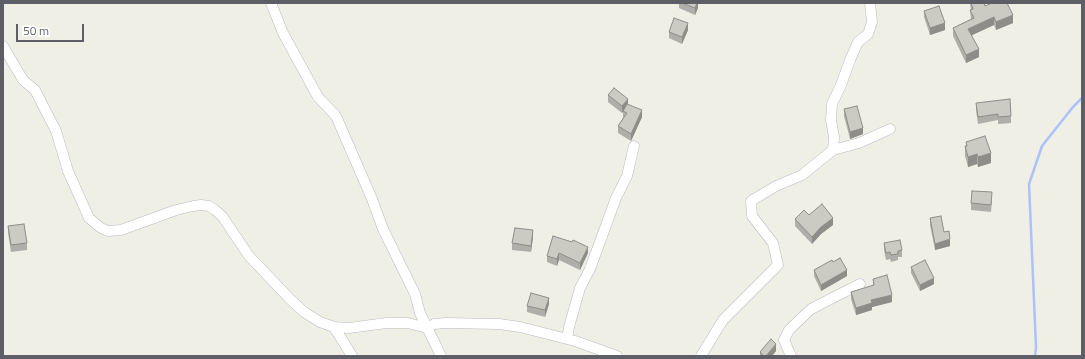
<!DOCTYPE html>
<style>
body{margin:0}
#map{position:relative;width:1085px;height:359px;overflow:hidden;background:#efefe6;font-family:"Titillium Web",sans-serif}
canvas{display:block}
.frame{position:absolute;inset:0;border:4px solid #5e5f66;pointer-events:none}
.scale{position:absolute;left:16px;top:24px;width:68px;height:18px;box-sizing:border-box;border:2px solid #5e5f66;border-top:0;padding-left:5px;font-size:12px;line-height:14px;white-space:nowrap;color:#5e5f66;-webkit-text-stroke:3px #fff;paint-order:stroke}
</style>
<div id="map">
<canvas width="1085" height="359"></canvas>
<div class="frame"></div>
<div class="scale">50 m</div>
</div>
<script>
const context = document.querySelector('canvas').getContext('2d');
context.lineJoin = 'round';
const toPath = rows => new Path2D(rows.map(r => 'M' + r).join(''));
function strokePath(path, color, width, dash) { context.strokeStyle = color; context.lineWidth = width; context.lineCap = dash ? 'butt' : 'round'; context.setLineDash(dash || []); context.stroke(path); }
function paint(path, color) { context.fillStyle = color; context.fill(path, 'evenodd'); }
strokePath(toPath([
 [1035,356,1036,347,1029,184,1042,146,1073,107,1082,98]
]), '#abc2fb', 2.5);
const street = toPath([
 [271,3,283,33,318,97,336,116,372,199,383,229,415,294,420,313,441,356],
 [3,46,23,80,35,90,56,131,68,171,89,218,101,228,108,231,121,230,176,210,193,206,201,205,209,206,215,210,222,216,249,256,291,300,304,312,320,322,334,327,349,328,386,323,408,323,427,328,434,324,446,323,499,324,520,327,575,341,617,356],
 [833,150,834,137,831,120,832,104,841,85,850,60,858,42,868,34,872,22,870,3],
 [334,327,352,356],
 [567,339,569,327,580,288,590,269,616,198,627,176,634,146],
 [701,356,723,320,778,265,773,243,752,216,751,201,776,186,802,175,833,150,859,143,890,129],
 [791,356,784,340,789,330,811,309,860,284]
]);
strokePath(street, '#b9b9bf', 11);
strokePath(street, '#fff', 10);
paint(toPath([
 [679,3,698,3,698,8,695,15,679,8],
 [970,3,984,3,985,6,1013,23,996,30,994,25,972,35,979,57,966,63,953,36,953,28,971,19,970,10,971,10],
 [924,11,945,30,930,35,924,17],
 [688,30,682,44,669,38,669,32],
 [608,95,628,104,642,117,631,141,618,133,618,126,623,118,623,111,622,113,608,102],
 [976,103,1011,116,1011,123,998,124,998,120,978,124,976,110],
 [844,109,863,134,850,139,844,116],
 [966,142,991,163,978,167,977,164,968,167,965,156,965,146,966,146],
 [992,199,991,212,971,210,971,203],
 [809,215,833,225,821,234,812,244,795,226,795,219],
 [930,218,944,232,950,246,935,250,930,225],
 [8,226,27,243,27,250,11,252,8,233],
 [553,236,588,253,580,270,559,260,557,266,547,262,547,256],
 [533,237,531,252,512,250,512,243],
 [884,243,902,250,902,257,898,257,898,260,891,262,890,259,886,260,884,250],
 [833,262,847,276,821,291,814,276,814,270],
 [911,267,934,284,920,291,911,273],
 [873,279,892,302,872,307,872,310,856,315,851,299,851,292,873,286],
 [549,304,545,317,527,312,527,306],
 [776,351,772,356,760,356,760,352]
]), '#afaea8');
paint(toPath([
 [697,3,698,3,698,8,695,15,695,8],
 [1013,15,1013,23,996,30,996,22],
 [994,17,994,25,968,37,968,29],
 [688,23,688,30,682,44,682,37],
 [945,23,945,30,930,35,930,28],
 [979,49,979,57,966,63,966,55],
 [628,99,628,106,622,113,622,106],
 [642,110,642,117,631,141,631,134],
 [863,128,863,134,850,139,850,132],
 [991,153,991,163,978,167,978,157],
 [977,154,977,164,968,167,968,157],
 [833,218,833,225,821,234,812,244,812,237,821,227],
 [533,230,533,237,531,252,531,246],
 [950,239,950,246,935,250,935,244],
 [588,247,588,253,580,270,580,263],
 [559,253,559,260,557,266,557,259],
 [847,270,847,276,821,291,821,285],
 [934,278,934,284,920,291,920,285],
 [892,295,892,302,872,307,872,310,856,315,856,308,871,300],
 [549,298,549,304,545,317,545,310],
 [776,344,776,351,772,356,766,356]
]), '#8e8d88');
const building = toPath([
 [682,3,697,3,695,8,682,3],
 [971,3,984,3,985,6,992,3,1007,3,1013,15,996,22,994,17,968,29,979,49,966,55,953,28,974,18,970,10,973,9,971,3],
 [939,6,945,23,930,28,924,11,939,6],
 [674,18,688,23,682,37,669,32,674,18],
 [614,88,628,99,622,106,608,95,614,88],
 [1010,99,1011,116,998,117,998,114,978,117,976,103,1010,99],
 [627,104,642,110,631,134,618,126,627,113,623,111,627,104],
 [857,106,863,128,850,132,844,109,857,106],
 [985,136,991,153,978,157,977,154,968,157,965,146,967,146,966,142,985,136],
 [972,191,992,192,991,205,971,203,972,191],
 [822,204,833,218,821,227,812,237,795,219,804,210,809,215,822,204],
 [941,216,944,232,949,231,950,239,935,244,930,218,941,216],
 [24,224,27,243,11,245,8,226,24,224],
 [515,228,533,230,531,246,512,243,515,228],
 [553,236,572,242,573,240,588,247,580,263,559,253,557,259,547,256,553,236],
 [900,240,902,250,898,251,898,254,891,255,890,252,886,253,884,243,900,240],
 [840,258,847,270,821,285,814,270,832,260,833,262,840,258],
 [925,260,934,278,920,285,911,267,925,260],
 [887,275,892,295,871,300,872,303,856,308,851,292,874,285,873,279,887,275],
 [531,293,549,298,545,310,527,306,531,293],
 [771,339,776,344,766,356,764,356,760,352,771,339]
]);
paint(building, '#cbcac3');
strokePath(building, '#8e8d88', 1);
</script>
